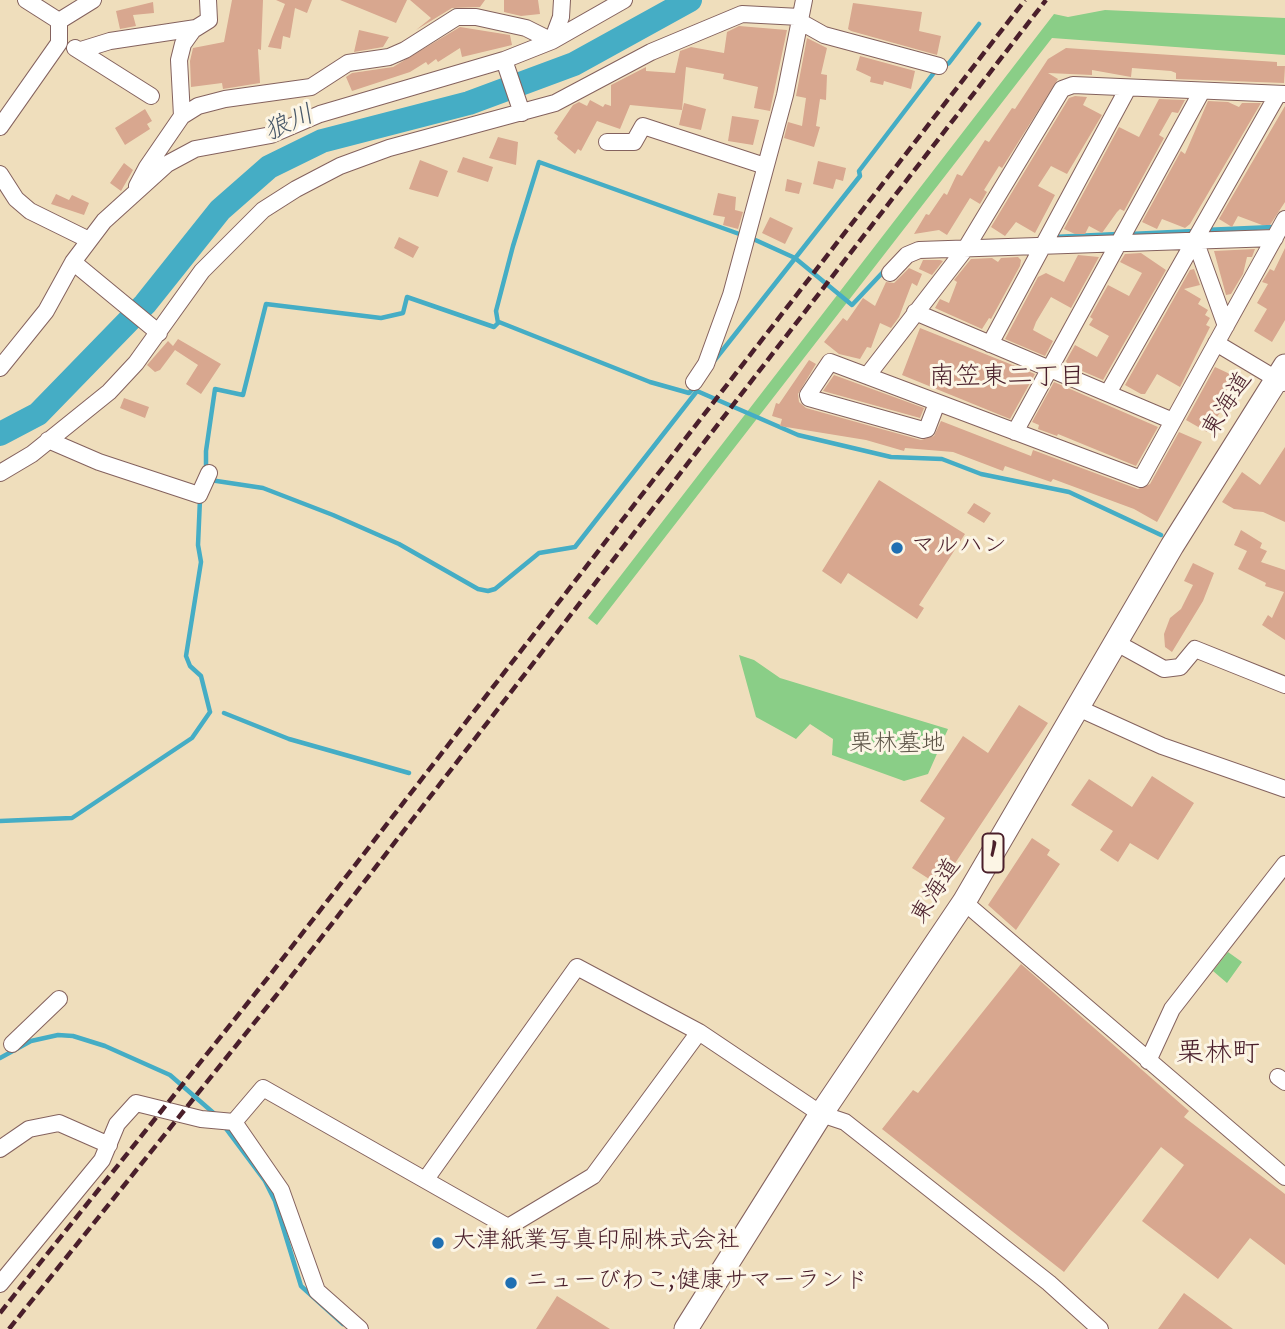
<!DOCTYPE html>
<meta charset="utf-8">
<style>
body{margin:0}
canvas{display:block;background:#efdebc}
</style>
<canvas width="1285" height="1329"></canvas>
<script>
const context = document.querySelector('canvas').getContext('2d');
context.lineJoin = 'round';
function paint(path, color) { context.fillStyle = color; context.fill(path, 'evenodd'); }
const toPath = rows => new Path2D(rows.map(r => 'M' + r).join(''));
function strokePath(path, color, width, dash) { context.strokeStyle = color; context.lineWidth = width; context.lineCap = dash ? 'butt' : 'round'; context.setLineDash(dash || []); context.stroke(path); }
function write(font, color, halo, rows, align = 'center') {
  context.font = font + ' Kalam,"Klee One",sans-serif'; context.lineWidth = 6; context.setLineDash([]); context.textBaseline = 'middle'; context.strokeStyle = halo; context.fillStyle = color; for (const [text, x, y, turn = 0] of rows) {
    context.save(); context.translate(x, y); context.rotate((+turn || 0) * Math.PI / 180); context.textAlign = isNaN(turn) ? turn : align; if (halo) context.strokeText(text, 0, 0); context.fillText(text, 0, 0); context.restore();
  }
}
paint(toPath([
 [1105,10,1285,18,1285,55,1052,38,597,625,588,618,1054,14,1068,17],
 [739,655,754,660,780,678,948,729,928,774,904,781,832,755,833,739,810,724,796,739,756,717],
 [1228,952,1242,962,1227,983,1213,971]
]), '#8ace87');
strokePath(toPath([
 [944,66,949,63,979,24],
 [1204,230,1273,227],
 [1130,234,1195,231],
 [1053,237,1118,234],
 [751,238,795,258,852,305,884,271],
 [498,323,496,311,513,246,539,162,742,235],
 [714,361,860,176,859,171,936,70],
 [206,470,206,451,215,389,243,395,266,304,381,318,403,313,407,297,494,327,499,322,650,382,689,393,696,385],
 [210,480,263,488,333,515,399,544,478,589,488,591,495,589,539,553,575,547,697,391,798,435,891,457,942,459,981,474,1069,492,1161,535],
 [200,499,198,545,201,562,186,656,190,666,201,676,210,712],
 [224,713,289,739,409,773],
 [0,821,72,818,192,738,210,712],
 [0,1058,31,1041,58,1035,73,1036,105,1046,170,1075,217,1116],
 [224,1126,265,1181,275,1201,301,1286,343,1324]
]), '#45adc5', 4.5);
strokePath(toPath([
 [0,434,38,414,145,304,220,210,269,167,322,141,469,103,574,64,690,0]
]), '#45adc5', 24);
paint(toPath([
 [232,0,263,0,261,50,258,49,260,83,223,89,222,83,191,87,190,61,193,48,224,42],
 [276,0,312,0,307,13,295,8,290,38,283,36,281,49,268,47,285,4],
 [340,0,407,0,396,23],
 [410,0,485,0,480,7,452,8,416,30,431,18],
 [504,0,538,0,540,14,521,16,504,12],
 [153,2,154,13,133,15,136,26,120,29,116,11],
 [853,3,922,12,919,31,941,36,937,55,851,31,848,29],
 [739,26,787,30,770,111,754,108,758,87,723,79,724,74,686,67,682,110,630,105,620,129,597,121,581,151,578,149,575,154,557,139,558,136,554,133,573,105,579,102,587,106,590,100,603,107,605,104,611,106,611,85,646,67,646,71,675,73,680,51,691,47,724,53,727,32],
 [460,27,510,35,512,45,462,57,460,48,438,62,436,59,428,65,426,62,410,72,352,91,346,77,352,73,393,67],
 [359,30,389,37,383,47,354,52],
 [807,38,827,48,821,74,827,75,826,100,820,99,816,126,820,127,814,147,784,138,788,122,802,126,806,98,796,96],
 [1066,48,1277,62,1277,66,1285,66,1284,83,1176,79,1176,73,1171,71,1132,68,1131,77,1092,70,1092,75,1048,73,1058,79,1002,168,999,166,984,190,987,192,980,204,970,198,947,235,939,230,914,234,926,214,929,215,944,193,947,195,957,174,962,176,985,140,989,142,1012,108,1015,109,1048,59],
 [860,56,915,71,911,89,884,81,883,85,870,82,871,77,856,70],
 [1075,96,1087,97,1083,105,1102,115,1067,174,1051,166,1038,186,1055,195,1035,233,1016,222,1005,236,991,227,1069,98],
 [1159,99,1185,100,1178,113,1172,112,1159,135,1164,138,1124,211,1120,209,1117,212,1102,233,1089,226,1085,234,1075,234,1064,229,1119,127,1139,137],
 [1208,101,1228,102,1239,107,1242,103,1261,103,1190,224,1185,228,1162,219,1157,229,1142,222,1181,151,1185,154],
 [684,103,706,109,701,130,679,125],
 [1285,106,1285,202,1270,225,1262,225,1238,216,1232,227,1219,219],
 [145,109,152,121,147,124,150,129,125,145,115,128],
 [732,116,759,120,753,145,728,141],
 [498,137,518,142,516,165,489,158],
 [463,157,493,167,488,182,457,172],
 [420,160,448,171,438,197,409,189],
 [818,161,846,168,843,181,836,179,833,189,813,184],
 [124,163,133,170,121,191,110,183],
 [787,179,802,183,799,194,785,191],
 [718,193,736,197,735,210,743,212,738,229,723,225,725,217,713,215],
 [56,194,69,200,72,195,89,203,84,215,51,204],
 [770,217,793,228,785,244,762,233],
 [399,237,419,247,413,258,394,248],
 [1285,248,1285,320,1272,342,1254,331,1267,309,1257,303,1268,284,1262,282,1270,269,1274,271],
 [1255,249,1252,257,1247,257,1243,274,1231,294,1226,295,1214,251],
 [1141,253,1166,270,1103,380,1068,365,1066,361,1075,345,1097,357,1109,336,1089,325,1093,319,1090,317,1108,285,1129,296,1142,273,1120,262,1125,254],
 [1078,255,1099,257,1071,308,1051,297,1036,322,1033,330,1053,341,1045,356,1005,339,1038,277,1046,273,1064,282],
 [1018,257,1021,260,1020,266,991,319,989,318,982,329,935,308,940,299,949,303,957,282,954,280,971,259,992,258,998,262,1001,258],
 [923,260,940,260,943,261,932,275,919,269],
 [909,268,922,274,917,286,912,283,899,317,891,328,880,323,871,348,867,347,860,359,839,354,824,342,843,318,847,321,863,298,875,306,886,282,894,283],
 [1194,269,1200,285,1184,289,1201,299,1198,304,1208,310,1205,315,1210,318,1206,325,1210,327,1180,387,1157,374,1145,394,1141,394,1125,385,1190,270],
 [920,328,1035,374,1010,419,902,375],
 [178,339,221,364,201,394,186,384,198,365,175,350,160,370,155,372,147,365,168,341,173,346],
 [809,360,816,364,798,394,799,402,806,408,921,440,934,436,941,421,1031,456,1033,450,1138,489,1150,484,1179,432,1202,442,1157,522,1134,509,1053,479,1051,482,1005,466,1003,471,953,452,905,448,904,451,866,440,780,426,782,419,772,416,776,403,779,404],
 [1215,367,1247,382,1225,414,1221,411,1207,432,1186,420],
 [834,375,924,408,920,418,823,391],
 [1054,382,1158,427,1136,466,1058,434,1057,436,1038,429,1039,425,1032,422],
 [124,398,149,407,145,418,120,408],
 [1285,447,1285,522,1263,512,1234,509,1222,502,1242,472,1260,485],
 [879,480,965,534,919,605,924,608,917,619,848,573,841,584,822,571],
 [974,503,991,513,984,523,967,513],
 [1241,530,1262,543,1260,548,1267,551,1261,562,1285,570,1285,640,1262,625,1268,615,1272,618,1284,592,1265,586,1266,583,1238,569,1247,551,1234,545],
 [1193,563,1214,573,1203,601,1172,652,1165,647,1164,634,1170,618,1181,609,1193,585,1184,581],
 [1019,705,1048,723,940,886,912,868,945,818,920,801,963,736,988,753],
 [1152,776,1194,803,1158,860,1130,843,1118,862,1100,850,1113,831,1071,805,1089,779,1132,807],
 [1032,838,1050,850,1047,855,1060,864,1016,930,988,905],
 [1021,964,1189,1111,1184,1117,1285,1194,1285,1265,1250,1238,1218,1279,1142,1221,1184,1165,1161,1147,1064,1272,882,1129,913,1090,918,1093],
 [1184,1293,1233,1329,1158,1329],
 [557,1296,610,1329,536,1329]
]), '#d8a78f');
const minor = toPath([
 [26,0,59,21],
 [59,21,93,0],
 [799,21,824,35,939,66],
 [75,48,151,96],
 [81,50,110,41,196,28],
 [504,60,522,113],
 [182,116,179,60,183,44,193,30,209,20,208,0],
 [0,127,59,43,59,21],
 [607,142,634,142,643,126,765,166],
 [0,174,16,199,30,211,89,240],
 [137,186,147,167,182,116,198,106,225,99,311,87,348,63,389,57,405,50,457,17,476,17,526,28,552,41,561,17,562,0],
 [1195,240,1226,326],
 [73,262,159,333],
 [890,273,907,255,919,250,1275,238],
 [915,312,1173,421],
 [1216,343,1283,383],
 [990,344,1128,88],
 [0,368,46,311,73,262,104,221,167,164,195,149,271,135,320,114,504,60,552,41,624,0],
 [867,376,966,248,1062,89,1073,85,1285,94],
 [694,382,706,364,731,295,785,95,804,0],
 [1108,393,1278,94],
 [937,403,927,429,923,430,809,398,808,395,830,362,1141,479,1285,219],
 [1015,432,1202,91],
 [48,440,99,462,199,495,209,473],
 [0,473,32,454,109,392,136,363,202,271,263,210,296,189,340,166,389,148,555,103,651,52,742,14,800,17],
 [1115,642,1164,669,1180,667,1195,649,1285,685],
 [1078,708,1162,746,1285,789],
 [964,902,1285,1177],
 [12,1044,59,999],
 [1148,1061,1172,1009,1285,864],
 [1278,1077,1285,1082],
 [234,1122,281,1190,317,1291,360,1329],
 [0,1149,29,1129,59,1123,109,1145],
 [426,1179,577,967,699,1032,821,1114,845,1122,1049,1283,1100,1329],
 [0,1284,102,1160,117,1124,136,1103,201,1119,234,1122,263,1088,508,1227,593,1176,699,1032]
]);
const highway = toPath([
 [686,1329,821,1114,964,902,1172,546,1285,366]
]);
strokePath(minor, '#84625e', 18);
strokePath(highway, '#84625e', 25);
strokePath(minor, '#fff', 16);
strokePath(highway, '#fff', 23);
strokePath(toPath([
 [0,1313,270,975,1025,0],
 [9,1329,283,987,1046,0]
]), '#4a1f2b', 4.5, [10, 5]);
for (const [x, y, r, color] of [
 [897,548,7,"#1f6fb2"],
 [438,1243,7,"#1f6fb2"],
 [511,1283,7,"#1f6fb2"]
]) { const dot = new Path2D(); dot.arc(x, y, r, 0, 2 * Math.PI); context.fillStyle = color; context.fill(dot); strokePath(dot, '#fcf5e5', 2.5); }
for (const [x, y, w] of [
 [993,853,21]
]) { const box = new Path2D(); box.roundRect(x - w / 2, y - 19.5, w, 39, 5); context.fillStyle = '#fcf5e5'; context.fill(box); strokePath(box, '#4a1f2b', 2); }
write('bold 23px', '#4a1f2b', null, [
 ["1",993,853]
]);
write('24px', '#4a1f2b', '#fcf5e5', [
 ["東海道",1229,406,-58],
 ["東海道",938,892,-58]
]);
write('24px', '#4a1f2b', '#fcf5e5', [
 ["マルハン",911,548],
 ["大津紙業写真印刷株式会社",452,1243],
 ["ニューびわこ;健康サマーランド",525,1283]
], 'left');
write('24px', '#5d5447', '#fcf5e5', [
 ["栗林墓地",897,746]
]);
write('italic 26px', '#485869', '#fcf5e5', [
 ["狼川",290,126,-24]
]);
write('26px', '#4a1f2b', '#fcf5e5', [
 ["南笠東二丁目",1007,380]
]);
write('28px', '#4a1f2b', '#fcf5e5', [
 ["栗林町",1218,1056]
]);
</script>
